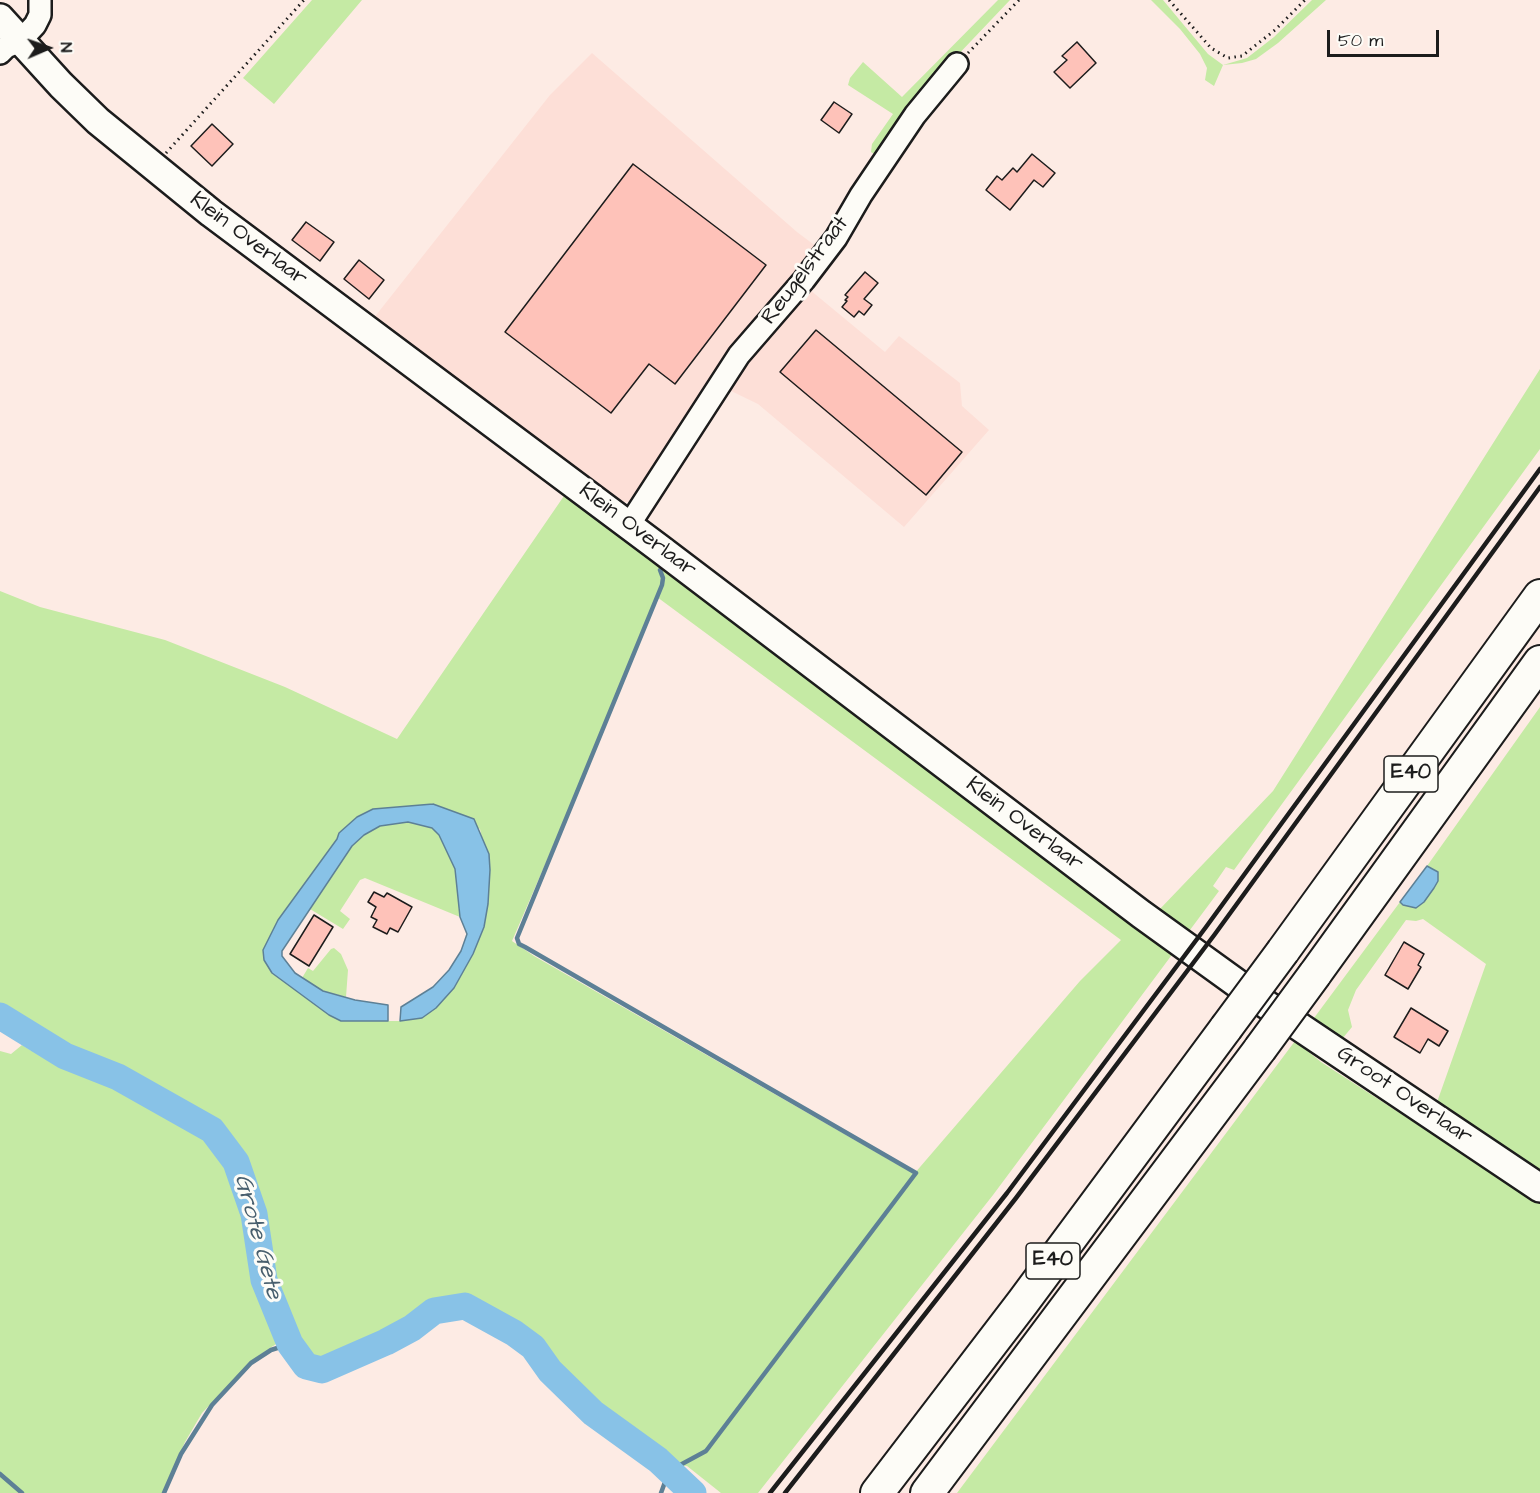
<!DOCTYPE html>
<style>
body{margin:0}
#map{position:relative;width:1540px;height:1493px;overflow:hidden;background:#fdebe4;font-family:"Architects Daughter",sans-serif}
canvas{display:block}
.north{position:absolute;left:18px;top:18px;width:60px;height:60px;-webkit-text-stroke:4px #fdfcf7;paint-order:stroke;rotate:88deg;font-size:16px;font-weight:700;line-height:24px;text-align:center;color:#1c1c1c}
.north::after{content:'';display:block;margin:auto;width:21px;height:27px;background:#1c1c1c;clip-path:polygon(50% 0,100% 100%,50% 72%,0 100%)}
.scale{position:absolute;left:1327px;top:30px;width:112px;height:27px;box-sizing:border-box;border:3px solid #1c1c1c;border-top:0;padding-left:8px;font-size:18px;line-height:21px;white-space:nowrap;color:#1c1c1c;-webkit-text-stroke:4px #fdfcf7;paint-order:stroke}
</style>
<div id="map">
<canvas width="1540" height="1493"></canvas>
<div class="north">N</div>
<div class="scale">50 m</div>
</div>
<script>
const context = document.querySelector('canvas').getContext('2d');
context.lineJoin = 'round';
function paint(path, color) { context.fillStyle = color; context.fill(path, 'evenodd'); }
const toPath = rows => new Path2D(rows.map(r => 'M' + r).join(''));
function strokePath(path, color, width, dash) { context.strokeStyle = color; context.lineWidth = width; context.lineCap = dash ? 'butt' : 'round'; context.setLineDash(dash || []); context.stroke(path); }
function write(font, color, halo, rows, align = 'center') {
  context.font = font + ' "Architects Daughter",sans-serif'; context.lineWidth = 6; context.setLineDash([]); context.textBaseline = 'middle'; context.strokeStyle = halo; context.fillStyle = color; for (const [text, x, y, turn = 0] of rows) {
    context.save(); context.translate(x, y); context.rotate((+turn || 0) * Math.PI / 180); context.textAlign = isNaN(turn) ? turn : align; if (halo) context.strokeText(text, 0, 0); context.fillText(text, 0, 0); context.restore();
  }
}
paint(toPath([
 [592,53,797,232,821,250,639,493,631,502,619,502,373,319,550,95],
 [804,285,885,352,899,336,960,383,962,406,989,430,904,527,758,404,725,388]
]), '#fddfd7');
paint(toPath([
 [312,0,362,0,274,104,243,78],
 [998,0,1010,0,916,99,879,157,871,152,872,144,893,114,848,85,850,78,863,62,902,97],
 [1151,0,1163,0,1208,54,1223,65,1247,58,1274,37,1312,0,1326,0,1278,43,1256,59,1242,63,1223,65,1214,86,1205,80,1207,68,1200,54,1180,29],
 [1540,369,1540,449,1234,870,1226,867,1213,886,1219,891,1187,934,1158,911,1273,791],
 [566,493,1174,952,993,1195,758,1493,721,1493,687,1466,675,1465,587,1400,569,1381,537,1341,515,1326,477,1305,463,1301,433,1302,418,1312,413,1318,392,1333,329,1360,319,1362,313,1360,307,1355,295,1364,287,1359,279,1342,254,1359,202,1413,185,1442,162,1493,0,1493,0,1051,11,1054,22,1045,30,1050,101,1079,149,1103,159,1090,105,1063,60,1046,13,1017,7,1010,0,1006,0,591,40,607,165,640,285,687,397,739],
 [657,597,1121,940,1080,981,914,1174,534,956,512,941,576,793],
 [433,804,480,829,482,838,484,927,473,954,454,988,422,1018,400,1021,341,1021,263,950,278,920,337,839,339,832],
 [1540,707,1540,1172,1436,1105,1486,964,1423,919,1416,921,1406,920,1356,990,1348,1010,1352,1027,1342,1039,1314,1018,1400,902,1403,906,1438,872,1427,866],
 [408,822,432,828,439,835,446,846,455,869,460,917,365,878,360,880,340,911,350,919,343,929,310,909,352,846,364,835,380,826],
 [334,948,341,954,348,970,346,997,323,991,302,978,308,968,313,971,331,949],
 [1295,1041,1321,1062,1540,1204,1540,1493,957,1493]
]), '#c5eaa4');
const water = toPath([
 [433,804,474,819,489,854,490,870,488,904,484,927,473,954,454,988,436,1008,422,1018,400,1021,401,1007,433,987,449,970,461,951,467,934,460,917,455,869,439,835,432,828,408,822,380,826,364,835,352,846,282,951,282,956,295,973,323,991,355,1000,388,1005,388,1021,341,1021,329,1015,272,973,264,960,263,950,278,920,337,839,339,833,357,817,373,809,433,804],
 [1427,866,1438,872,1438,881,1434,888,1424,902,1416,908,1403,905,1400,902,1427,866]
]);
paint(water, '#88c2e7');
strokePath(water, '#5d8096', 1.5);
strokePath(toPath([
 [660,570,663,578,662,585,517,938,519,944,525,947,916,1173,706,1451,669,1471,661,1493],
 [0,1474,22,1493],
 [164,1493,181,1454,212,1405,251,1363,271,1350,290,1344]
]), '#5d8096', 4.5);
strokePath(toPath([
 [0,1016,65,1056,118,1077,212,1130,236,1162,254,1214,264,1280,290,1344,306,1366,322,1370,386,1342,412,1328,434,1311,465,1306,514,1333,533,1347,550,1371,593,1413,658,1460,693,1493]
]), '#88c2e7', 27);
const building = toPath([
 [1077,42,1096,63,1070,88,1054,72,1067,60,1062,56,1077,42],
 [834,102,852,114,839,133,821,120,834,102],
 [212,124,233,144,212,166,191,146,212,124],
 [1032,154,1055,173,1043,187,1034,180,1010,210,986,190,997,176,1002,180,1013,168,1017,172,1032,154],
 [633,164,766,265,675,384,649,364,611,413,505,332,633,164],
 [306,222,334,242,320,261,292,240,306,222],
 [359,260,384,280,369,299,344,279,359,260],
 [865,272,878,283,864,299,872,305,864,315,859,311,854,317,842,307,847,301,845,300,848,297,845,295,865,272],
 [816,330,962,452,926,495,780,372,816,330],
 [374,892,384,897,387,893,412,907,398,932,390,928,387,934,373,927,377,920,371,917,376,907,368,902,374,892],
 [314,915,333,927,309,966,290,954,314,915],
 [1404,942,1424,954,1418,965,1421,967,1408,989,1385,975,1404,942],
 [1411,1008,1448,1031,1439,1046,1428,1039,1420,1053,1394,1037,1411,1008]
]);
paint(building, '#fec2b9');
strokePath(building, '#1c1c1c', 1.5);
const minor = toPath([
 [0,53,6,47,20,41,35,25,40,15,40,0],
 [629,525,739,355,804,280,836,238,861,195,915,115,957,64]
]);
const major = toPath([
 [0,18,61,85,98,121,211,213,659,548,1141,914,1267,1005,1540,1188]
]);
const highway = toPath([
 [1283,951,1540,596],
 [1315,974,1540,662],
 [877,1493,1023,1302,1226,1028],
 [927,1493,1260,1049]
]);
strokePath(minor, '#1c1c1c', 26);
strokePath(major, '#1c1c1c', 32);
strokePath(highway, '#1c1c1c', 36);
strokePath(toPath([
 [1169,0,1211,48,1228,58,1242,56,1275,30,1305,0],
 [968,53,1019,0],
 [166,153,304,0]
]), '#1c1c1c', 3, [1.5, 4.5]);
strokePath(minor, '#fdfcf7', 21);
strokePath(major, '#fdfcf7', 27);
strokePath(highway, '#fdfcf7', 32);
strokePath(toPath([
 [770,1493,1007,1193,1206,927,1540,469],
 [785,1493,1016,1198,1215,934,1540,487]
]), '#1c1c1c', 4.5);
const highwayBridge = toPath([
 [1226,1028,1283,951],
 [1260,1049,1315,974]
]);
strokePath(highwayBridge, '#1c1c1c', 36, []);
strokePath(highwayBridge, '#fdfcf7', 32);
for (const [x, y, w] of [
 [1411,774,54],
 [1053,1261,54]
]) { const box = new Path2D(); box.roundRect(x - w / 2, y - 18, w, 36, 4.5); context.fillStyle = '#fdfcf7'; context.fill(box); strokePath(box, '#1c1c1c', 1.5); }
write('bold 21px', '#1c1c1c', null, [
 ["E40",1411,774],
 ["E40",1053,1261]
]);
write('22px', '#1c1c1c', '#fdfcf7', [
 ["Klein Overlaar",248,240,37],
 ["Reugelstraat",806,271,-53],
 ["Klein Overlaar",637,531,37],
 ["Klein Overlaar",1024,825,37],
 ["Groot Overlaar",1404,1096,34]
]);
write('italic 24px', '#475e6d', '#fdfcf7', [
 ["Grote Gete",257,1237,75]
]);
</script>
